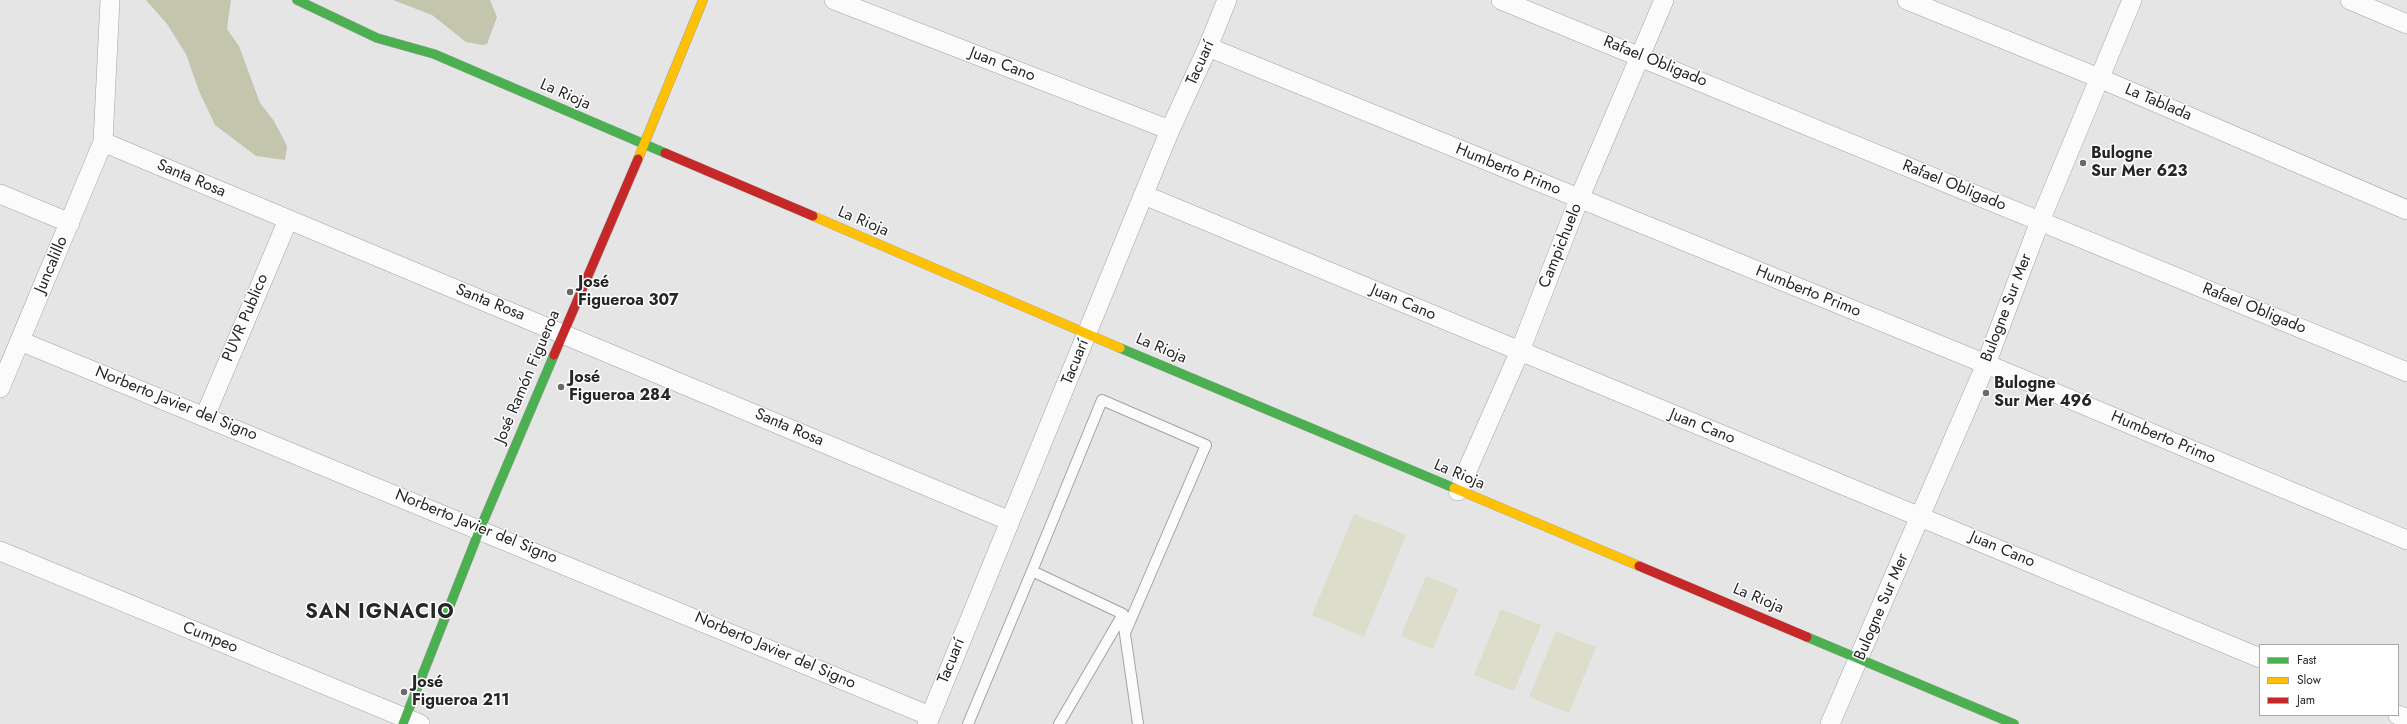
<!DOCTYPE html>
<meta charset="utf-8">
<style>
body{margin:0}
#map{position:relative;width:2407px;height:724px;overflow:hidden;background:#e5e5e6;font-family:Jost,sans-serif}
canvas{display:block}
.legend{position:absolute;left:2259px;top:644px;width:140px;height:72px;box-sizing:border-box;background:#fff;border:1px solid #a8a8a9;margin:0;padding:5px 7px;list-style:none;font-size:12px;color:#262627}
.legend li{display:flex;align-items:center;gap:8px;height:20px}
.legend b{width:20px;border:1px solid #a8a8a9}
</style>
<div id="map">
<canvas width="2407" height="724"></canvas>
<ul class="legend">
<li><b style="height:5px;background:#4caf50"></b>Fast</li>
<li><b style="height:5px;background:#ffc107"></b>Slow</li>
<li><b style="height:5px;background:#c62828"></b>Jam</li>
</ul>
</div>
<script>
const context = document.querySelector('canvas').getContext('2d');
context.lineJoin = 'round';
function paint(path, color) { context.fillStyle = color; context.fill(path, 'evenodd'); }
const toPath = rows => new Path2D(rows.map(r => 'M' + r).join(''));
function strokePath(path, color, width, dash) { context.strokeStyle = color; context.lineWidth = width; context.lineCap = dash ? 'butt' : 'round'; context.setLineDash(dash || []); context.stroke(path); }
function write(font, color, halo, rows, align = 'center') {
  context.font = font + ' Jost,sans-serif'; context.lineWidth = 3; context.setLineDash([]); context.textBaseline = 'middle'; context.strokeStyle = halo; context.fillStyle = color; for (const [text, x, y, turn = 0] of rows) {
    context.save(); context.translate(x, y); context.rotate((+turn || 0) * Math.PI / 180); context.textAlign = isNaN(turn) ? turn : align; if (halo) context.strokeText(text, 0, 0); context.fillText(text, 0, 0); context.restore();
  }
}
paint(toPath([
 [1354,514,1406,535,1364,637,1312,615],
 [1426,576,1458,589,1433,649,1401,636],
 [1501,609,1541,625,1514,691,1474,675],
 [1556,631,1596,647,1569,713,1529,697]
]), '#dcddca');
paint(toPath([
 [146,0,231,0,227,29,239,46,260,103,274,121,287,146,285,160,256,156,215,125,199,91,186,54,167,24],
 [393,0,490,0,497,17,487,44,482,45,466,42,432,15]
]), '#c3c5ad');
const lane = toPath([
 [1032,571,1102,400,1206,445,1125,633],
 [1124,627,1138,724],
 [968,724,1032,571,1123,614],
 [1059,724,1123,614]
]);
const street = toPath([
 [834,0,1170,130],
 [1501,0,2407,372],
 [1907,0,2099,78,2407,210],
 [2350,0,2407,24],
 [1208,47,1986,364,2407,540],
 [103,142,1010,521],
 [0,194,70,223],
 [1144,195,2260,658],
 [20,341,930,716],
 [0,388,103,142,110,0],
 [205,416,288,220],
 [1458,491,1520,351,1579,199,1664,0],
 [0,551,420,724],
 [2398,715,2407,719],
 [927,724,1170,130,1208,47,1227,0],
 [1830,724,1986,364,2040,221,2132,0]
]);
const fast = toPath([
 [297,0,377,38,434,54,665,153],
 [1120,348,1454,488],
 [1807,637,2014,724],
 [403,724,480,529,554,355]
]);
const slow = toPath([
 [638,159,703,0],
 [813,216,1120,348],
 [1454,488,1639,566]
]);
const jam = toPath([
 [665,153,813,216],
 [554,355,638,159],
 [1639,566,1807,637]
]);
strokePath(lane, '#a3a3a4', 12);
strokePath(street, '#a3a3a4', 20);
strokePath(fast, '#a3a3a4', 10);
strokePath(slow, '#a3a3a4', 10);
strokePath(jam, '#a3a3a4', 10);
strokePath(lane, '#fbfbfb', 10);
strokePath(street, '#fbfbfb', 19);
strokePath(fast, '#4caf50', 9);
strokePath(slow, '#ffc107', 9);
strokePath(jam, '#c62828', 9);
for (const [x, y, r, color] of [
 [2083,163,4,"#69696a"],
 [570,292,4,"#69696a"],
 [561,387,4,"#69696a"],
 [1986,393,4,"#69696a"],
 [404,692,4,"#69696a"]
]) { const dot = new Path2D(); dot.arc(x, y, r, 0, 2 * Math.PI); context.fillStyle = color; context.fill(dot); strokePath(dot, '#fff', 1.5); }
write('16px', '#262627', '#fff', [
 ["Rafael Obligado",1655,62,22],
 ["Tacuarí",1201,63,-66],
 ["Juan Cano",1002,65,21],
 ["La Rioja",565,95,24],
 ["La Tablada",2158,103,23],
 ["Humberto Primo",1508,170,22],
 ["Santa Rosa",191,179,23],
 ["Rafael Obligado",1954,186,22],
 ["La Rioja",863,222,23],
 ["Campichuelo",1561,246,-68],
 ["Juncalillo",52,265,-67],
 ["Humberto Primo",1808,292,22],
 ["Santa Rosa",490,303,22],
 ["Juan Cano",1403,303,23],
 ["Bulogne Sur Mer",2007,308,-69],
 ["Rafael Obligado",2254,309,22],
 ["PUVR Publico",246,318,-67],
 ["La Rioja",1161,349,23],
 ["Tacuarí",1076,362,-68],
 ["José Ramón Figueroa",528,377,-67],
 ["Norberto Javier del Signo",176,404,22],
 ["Juan Cano",1702,427,22],
 ["Santa Rosa",789,428,23],
 ["Humberto Primo",2163,438,23],
 ["La Rioja",1459,475,23],
 ["Norberto Javier del Signo",476,527,22],
 ["Juan Cano",2002,550,23],
 ["La Rioja",1758,599,23],
 ["Bulogne Sur Mer",1882,607,-67],
 ["Cumpeo",210,638,22],
 ["Norberto Javier del Signo",775,651,23],
 ["Tacuarí",952,661,-68]
]);
write('bold 16px', '#262627', '#fff', [
 ["Bulogne",2091,154],
 ["Sur Mer 623",2091,172],
 ["José",578,283],
 ["Figueroa 307",578,301],
 ["José",569,378],
 ["Figueroa 284",569,396],
 ["Bulogne",1994,384],
 ["Sur Mer 496",1994,402],
 ["José",412,683],
 ["Figueroa 211",412,701]
], 'left');
context.letterSpacing = '1px';
write('bold 20px', '#262627', '#fff', [
 ["SAN IGNACIO",380,613]
]);
context.letterSpacing = '0px';
</script>
